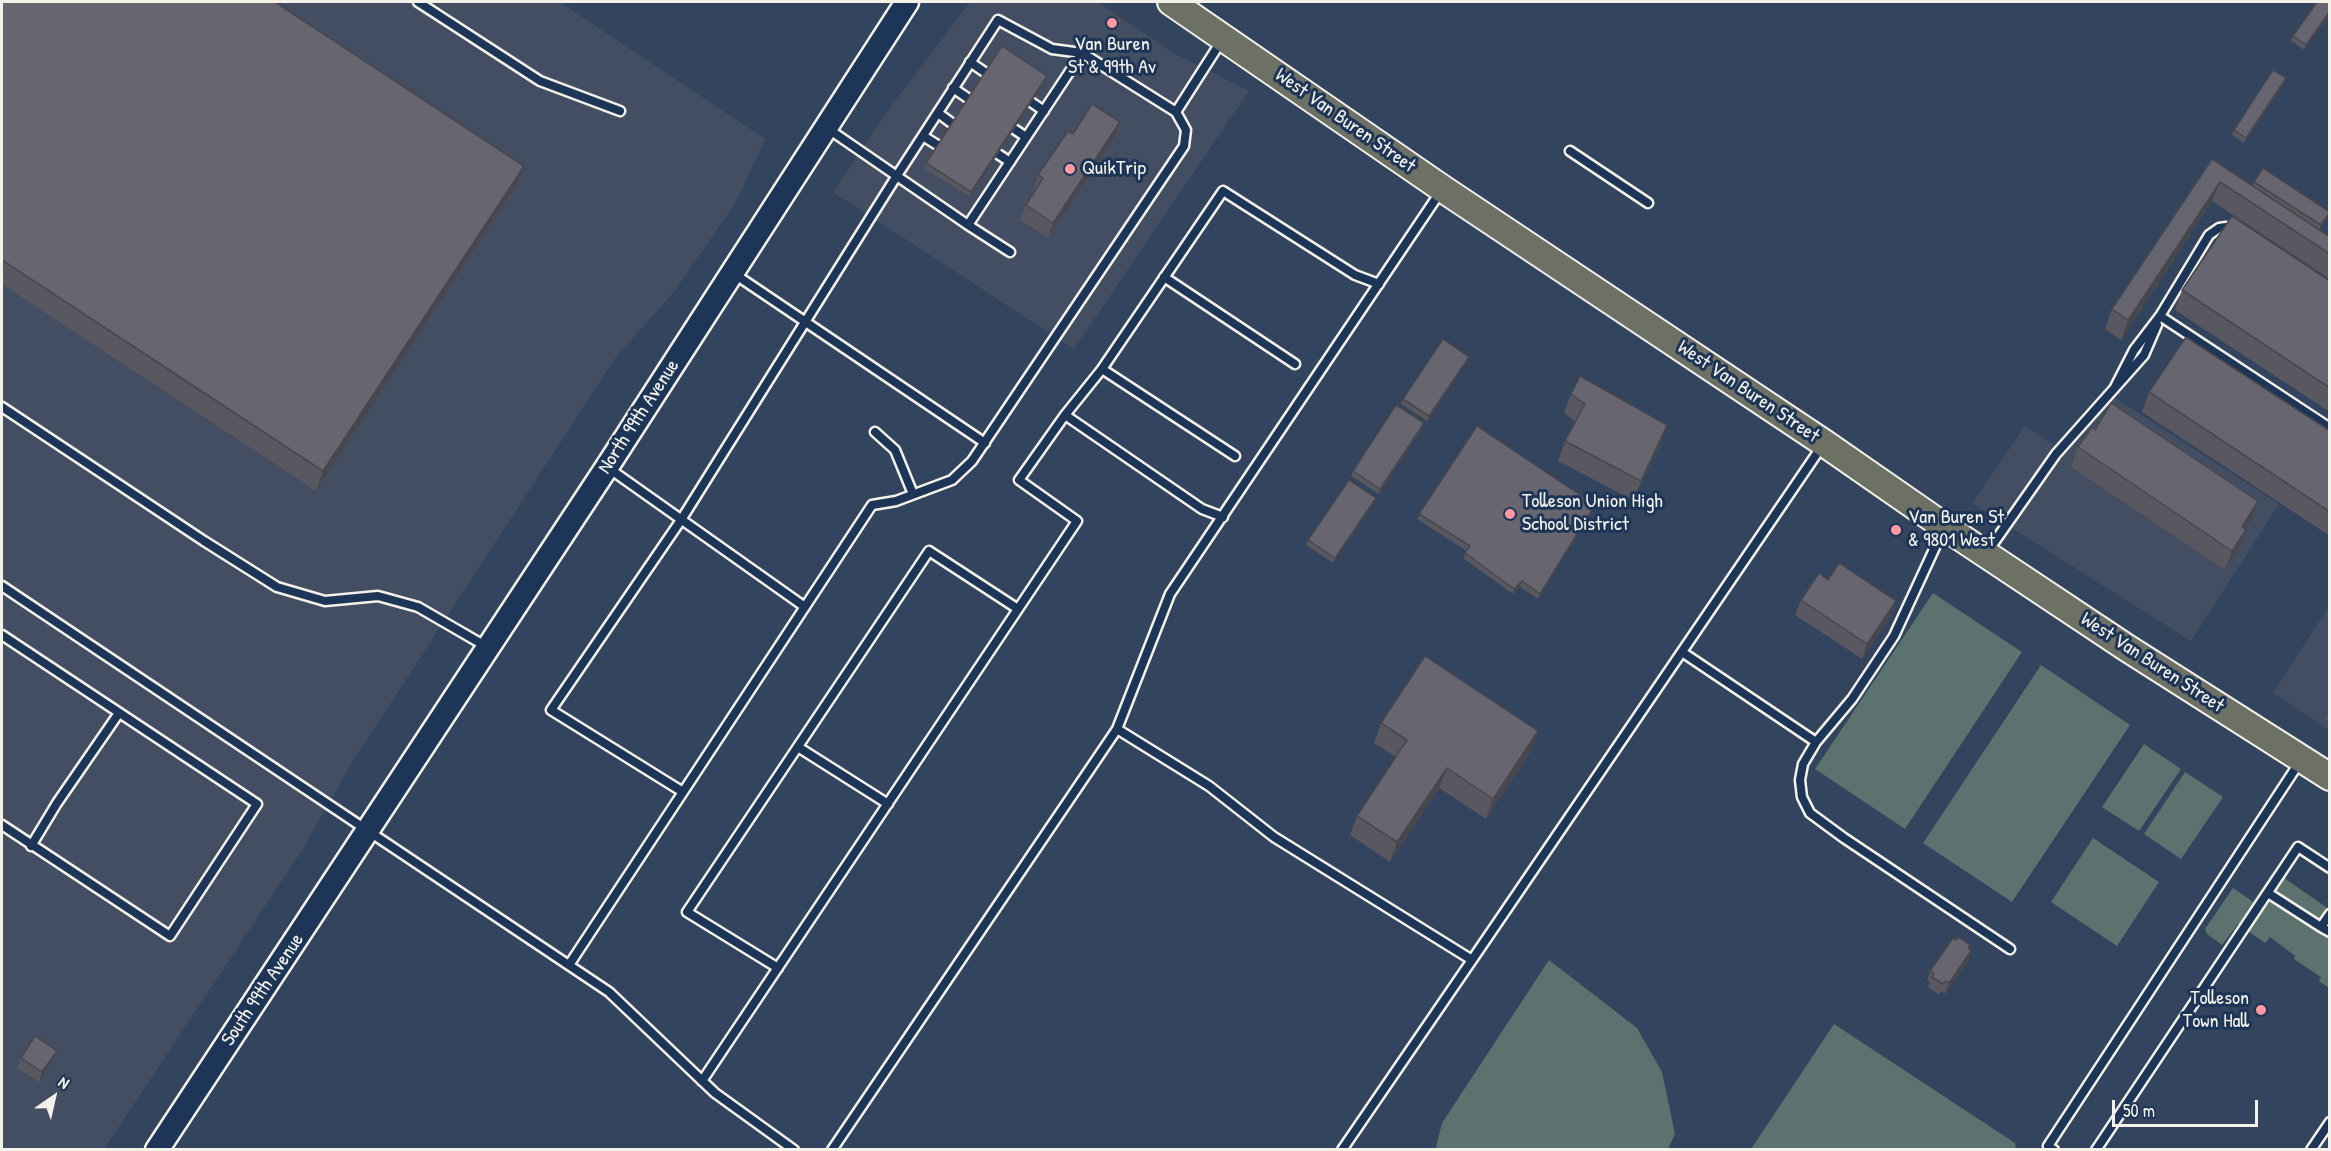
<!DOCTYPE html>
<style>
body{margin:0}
#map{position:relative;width:2331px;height:1151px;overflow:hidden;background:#33445e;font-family:"Patrick Hand",sans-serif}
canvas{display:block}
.frame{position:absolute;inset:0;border:3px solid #f4f1e8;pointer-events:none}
.north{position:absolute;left:24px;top:1067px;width:60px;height:60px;-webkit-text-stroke:4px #1d3557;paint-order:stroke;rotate:34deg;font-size:16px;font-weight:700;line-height:24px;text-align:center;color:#f4f1e8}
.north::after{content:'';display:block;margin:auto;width:21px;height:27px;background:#f4f1e8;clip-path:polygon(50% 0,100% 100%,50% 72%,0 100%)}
.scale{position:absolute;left:2112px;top:1100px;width:146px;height:27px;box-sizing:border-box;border:3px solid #f4f1e8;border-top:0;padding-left:8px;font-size:18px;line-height:21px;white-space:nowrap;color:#f4f1e8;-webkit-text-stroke:4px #1d3557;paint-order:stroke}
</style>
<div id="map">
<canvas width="2331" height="1151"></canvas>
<div class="frame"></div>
<div class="north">N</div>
<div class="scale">50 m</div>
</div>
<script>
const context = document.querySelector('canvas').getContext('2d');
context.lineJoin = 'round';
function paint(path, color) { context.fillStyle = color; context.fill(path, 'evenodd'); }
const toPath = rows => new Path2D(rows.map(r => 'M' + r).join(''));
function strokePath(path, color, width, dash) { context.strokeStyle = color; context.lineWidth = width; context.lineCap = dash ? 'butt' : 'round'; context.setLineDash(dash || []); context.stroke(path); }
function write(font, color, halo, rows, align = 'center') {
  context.font = font + ' "Patrick Hand",sans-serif'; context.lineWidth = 6; context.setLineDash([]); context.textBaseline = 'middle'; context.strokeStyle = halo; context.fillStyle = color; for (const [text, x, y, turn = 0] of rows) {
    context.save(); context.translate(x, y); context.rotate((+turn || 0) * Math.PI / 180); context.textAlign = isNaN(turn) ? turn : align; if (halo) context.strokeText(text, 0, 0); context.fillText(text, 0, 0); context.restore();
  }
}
paint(toPath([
 [2,2,560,2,765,139,736,202,674,292,616,357,353,761,301,852,104,1149,2,1150],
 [970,2,1097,2,1177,55,1249,91,1074,349,833,192,885,114],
 [2103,390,2279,504,2191,641,1972,503,2025,426,2063,451],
 [2329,606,2329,730,2273,693]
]), '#434e63');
paint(toPath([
 [1933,593,2022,652,1905,829,1815,769],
 [2041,665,2130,725,2012,902,1923,843],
 [2144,744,2181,769,2139,831,2102,807],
 [2185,772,2223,797,2181,859,2144,834],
 [2093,838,2159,882,2117,946,2051,902],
 [2274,871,2329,909,2329,988,2319,981,2321,977,2294,959,2295,956,2270,937,2265,943,2238,924,2222,945,2207,934,2205,929,2233,888,2253,902],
 [1549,960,1637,1028,1662,1072,1675,1134,1668,1149,1440,1150,1436,1147,1442,1123],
 [1834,1024,2015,1143,2016,1149,1751,1149]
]), '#5c726e');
const service = toPath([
 [418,2,540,81,620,111],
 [970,62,986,73],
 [953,88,969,99],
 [1031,102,1044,111],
 [1176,112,1186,130,1184,146,972,461,952,480,896,501,872,505,683,792,551,710,681,520,896,177,998,20,1052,49,1082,53,1176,112,1222,40],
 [938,113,953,124],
 [827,128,968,225,1082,53],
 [1014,129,1026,137],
 [923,136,939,146],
 [1570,151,1648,203],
 [998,154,1010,162],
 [1441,191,1170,594,1117,729,1209,786,1274,837,1472,960,1822,446],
 [968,225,1010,252],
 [733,273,985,443],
 [1164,277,1295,364],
 [2160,316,2330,428],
 [1102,369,1065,415,1202,509,1223,517],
 [2114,389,2134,350,2160,316,2209,235,2219,228,2226,227,2234,231],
 [2,407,204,541,277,587,325,601,378,596,418,607,487,647],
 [875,432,895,450,913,494],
 [1235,456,1102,369,1223,191,1355,275,1379,284],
 [607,467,805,607],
 [1988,551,2056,454,2144,355,2157,325],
 [2,586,609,992,715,1093,794,1150],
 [2,635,257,804,170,936,2,825],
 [1682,652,1816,742,1803,764,1800,780,1802,797,1810,813,1844,838,2010,949],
 [1816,742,1852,699,1894,636,1943,530],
 [798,747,888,804],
 [31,846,57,803,119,713],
 [2268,893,2321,927],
 [2330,914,2321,927,2330,932],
 [569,965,683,792],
 [778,968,687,912,929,551,1018,609],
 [702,1081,1077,521,1019,480,1065,415],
 [832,1150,1117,729],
 [1342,1150,1472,960],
 [2054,1150,2048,1146,2301,760],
 [2096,1150,2298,847,2330,868],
 [2311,1150,2330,1122]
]);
const secondary = toPath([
 [157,1150,607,467,907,2]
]);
const primary = toPath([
 [1171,2,1443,189,1824,443,1945,527,2127,648,2330,777]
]);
strokePath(service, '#f4f1e8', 13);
strokePath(secondary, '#f4f1e8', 27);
strokePath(primary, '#f4f1e8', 30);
strokePath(service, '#1d3557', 8);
strokePath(secondary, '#1d3557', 22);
strokePath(primary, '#6c7065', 26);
paint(toPath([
 [2,2,524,166,517,185,316,491,2,284],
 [2330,2,2330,14,2304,50,2291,41,2293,36],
 [1111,18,1122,20,1118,29,1109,23],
 [1047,76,1045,81,970,197,924,168,926,163],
 [2286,78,2284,83,2244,143,2232,135,2234,130],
 [1120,122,1115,137,1048,238,1020,220,1026,205,1035,191,1033,190,1038,175,1073,134],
 [2212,159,2253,186,2254,182,2328,217,2319,230,2330,237,2330,279,2212,201,2121,340,2105,329,2112,309],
 [2330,281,2330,412,2175,310,2182,290],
 [1469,357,1467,362,1427,421,1401,404,1403,399],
 [2149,392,2330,431,2330,536,2142,412],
 [1571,394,1667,425,1660,445,1633,500,1558,461,1565,441,1576,422,1564,413],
 [1424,423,1422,428,1379,494,1351,476,1353,471],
 [2095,430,2258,501,2251,521,2246,530,2239,550,2225,570,2071,467,2078,447],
 [1374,503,1333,563,1306,545,1308,540],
 [1595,505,1593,510,1538,599,1520,587,1513,594,1463,558,1467,551,1417,519,1419,514],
 [1828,580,1896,601,1891,616,1862,659,1795,615,1801,600],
 [2330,711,2330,721,2326,719],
 [1381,723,1531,751,1486,819,1439,788,1390,862,1350,835,1357,816,1396,757,1374,743],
 [1969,949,1971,951,1968,961,1945,994,1942,991,1939,995,1928,987,1930,983,1927,981,1930,971],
 [21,1058,53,1061,39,1082,17,1068]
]), '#595860');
paint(toPath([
 [2330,11,2330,14,2304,50,2306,45],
 [1047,76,1045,81,970,197,971,192],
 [2286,78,2284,83,2244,143,2246,138],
 [1120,122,1115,137,1048,238,1053,223],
 [524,166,517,185,316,491,323,471],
 [2220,182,2212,201,2121,340,2128,320],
 [2330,212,2328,217,2319,230,2321,225],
 [1469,357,1467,362,1427,421,1429,416],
 [1424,423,1422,428,1379,494,1380,489],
 [1667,425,1660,445,1633,500,1641,481],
 [1376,498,1374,503,1333,563,1335,558],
 [2258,501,2251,521,2235,547,2242,527],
 [1595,505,1593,510,1538,599,1540,594],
 [2246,530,2239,550,2225,570,2232,551],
 [1522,581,1520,587,1513,594,1514,589],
 [1896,601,1891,616,1862,659,1867,644],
 [1538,731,1531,751,1486,819,1493,799],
 [1447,768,1439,788,1390,862,1397,842],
 [1971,951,1968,961,1945,994,1949,983],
 [57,1051,53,1061,39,1082,42,1072]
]), '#48474e');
const building = toPath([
 [2,2,275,2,524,166,323,471,2,260,2,2],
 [2317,2,2330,2,2330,11,2306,45,2293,36,2317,2],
 [1113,14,1122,20,1120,24,1111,18,1113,14],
 [1002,46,1047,76,971,192,926,163,1002,46],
 [2273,70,2286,78,2246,138,2234,130,2273,70],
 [1092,104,1120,122,1053,223,1026,205,1043,178,1038,175,1068,131,1073,134,1092,104],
 [2212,159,2330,237,2330,254,2220,182,2128,320,2112,309,2212,159],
 [2263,168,2330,212,2321,225,2254,182,2263,168],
 [2232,216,2330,281,2330,388,2182,290,2232,216],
 [2186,337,2330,431,2330,512,2149,392,2186,337],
 [1443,339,1469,357,1429,416,1403,399,1443,339],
 [1580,376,1667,425,1641,481,1565,441,1585,404,1571,394,1580,376],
 [2111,403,2258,501,2242,527,2246,530,2232,551,2078,447,2092,427,2095,430,2111,403],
 [1396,405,1424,423,1380,489,1353,471,1396,405],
 [1477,426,1595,505,1540,594,1522,581,1514,589,1465,553,1470,546,1419,514,1477,426],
 [1349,480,1376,498,1335,558,1308,540,1349,480],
 [1839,563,1896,601,1867,644,1801,600,1819,573,1828,580,1839,563],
 [1425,656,1538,731,1493,799,1447,768,1397,842,1357,816,1407,740,1381,723,1425,656],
 [1958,937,1970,945,1968,948,1971,951,1949,983,1946,981,1943,984,1932,977,1934,973,1930,971,1953,938,1956,940,1958,937],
 [35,1036,57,1051,42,1072,21,1058,35,1036]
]);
paint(building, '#676670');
strokePath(building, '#48474e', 1.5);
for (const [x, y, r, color] of [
 [1112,23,6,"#ff9aa2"],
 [1070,169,6,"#ff9aa2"],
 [1510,514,6,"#ff9aa2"],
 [1896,530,6,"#ff9aa2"],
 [2261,1010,6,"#ff9aa2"]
]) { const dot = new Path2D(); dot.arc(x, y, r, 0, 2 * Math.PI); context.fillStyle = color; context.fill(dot); strokePath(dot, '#1d3557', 2); }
write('20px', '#f4f1e8', '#1d3557', [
 ["Van Buren",1112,45,"center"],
 ["St & 99th Av",1112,68,"center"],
 ["QuikTrip",1082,169],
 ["Tolleson Union High",1522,502],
 ["School District",1522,525],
 ["Van Buren St",1908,518],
 ["& 9801 West",1908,541],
 ["Tolleson",2249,999,"right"],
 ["Town Hall",2249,1022,"right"]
], 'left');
write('20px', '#f4f1e8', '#1d3557', [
 ["West Van Buren Street",1345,121,35],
 ["West Van Buren Street",1748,392,34],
 ["North 99th Avenue",639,417,-57],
 ["West Van Buren Street",2152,663,33],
 ["South 99th Avenue",263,990,-56]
]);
</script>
